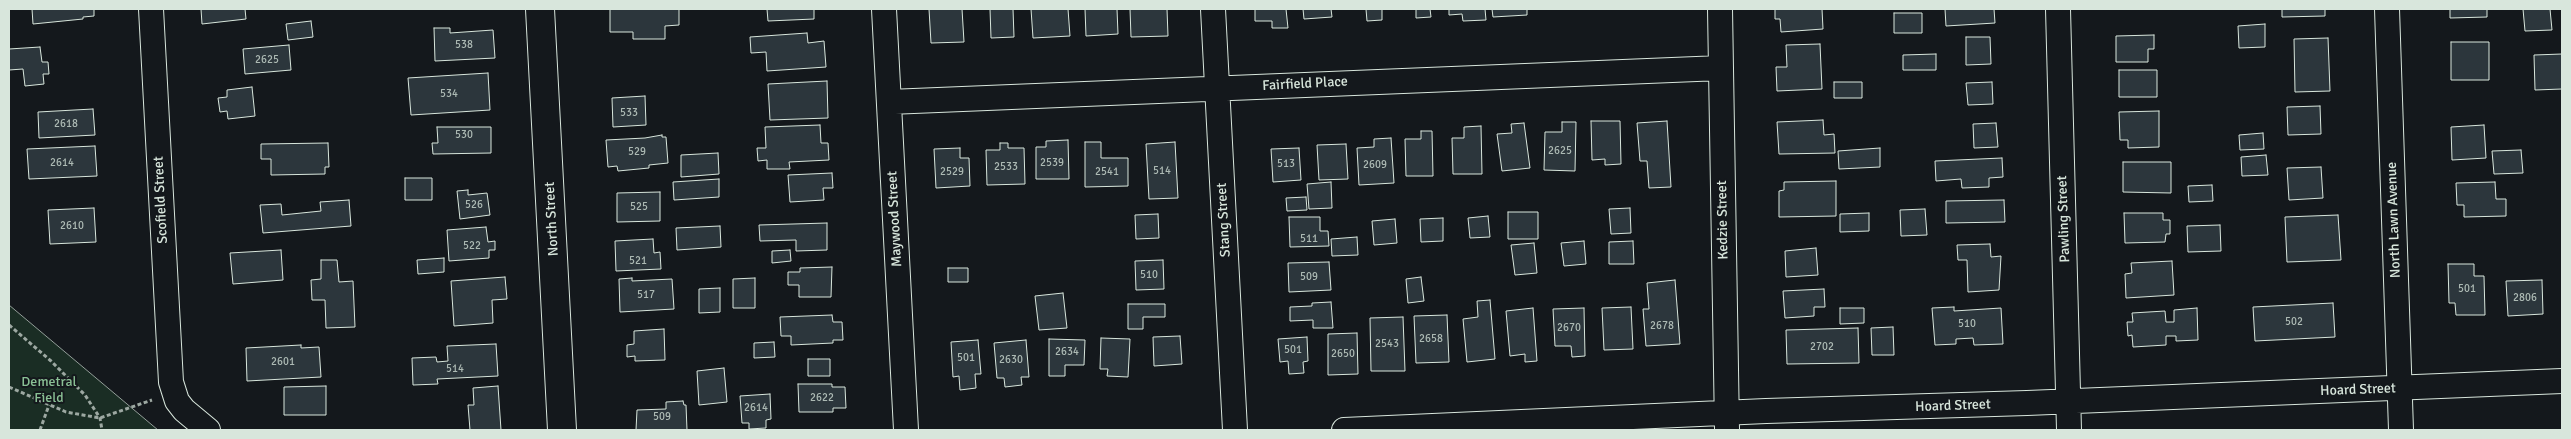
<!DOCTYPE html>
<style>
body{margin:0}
#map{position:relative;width:2571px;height:439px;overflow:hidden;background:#14181c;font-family:Signika,sans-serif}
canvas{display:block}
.frame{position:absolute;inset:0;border:10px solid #d8e6dc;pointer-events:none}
</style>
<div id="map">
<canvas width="2571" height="439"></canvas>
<div class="frame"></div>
</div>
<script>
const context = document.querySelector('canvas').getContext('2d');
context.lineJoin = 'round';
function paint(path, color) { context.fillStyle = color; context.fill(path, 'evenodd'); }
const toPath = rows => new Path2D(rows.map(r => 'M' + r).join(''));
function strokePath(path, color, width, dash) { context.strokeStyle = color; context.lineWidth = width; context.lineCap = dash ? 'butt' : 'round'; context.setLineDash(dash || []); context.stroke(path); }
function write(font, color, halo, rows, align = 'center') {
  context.font = font + ' Signika,sans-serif'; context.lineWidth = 4; context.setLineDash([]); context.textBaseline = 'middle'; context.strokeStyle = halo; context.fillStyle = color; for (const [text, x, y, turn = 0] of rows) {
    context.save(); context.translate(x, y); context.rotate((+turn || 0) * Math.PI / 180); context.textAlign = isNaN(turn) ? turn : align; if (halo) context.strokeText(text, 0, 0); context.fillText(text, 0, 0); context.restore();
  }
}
const green = toPath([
 [9,305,158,430,9,430,9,305]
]);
paint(green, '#1a2d24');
strokePath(green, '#939e99', 1);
const building = toPath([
 [32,9,94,9,94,16,83,17,83,19,33,24,32,9],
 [201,9,245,9,246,19,202,24,201,9],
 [610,9,679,9,679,25,665,26,665,39,633,39,633,32,610,32,610,9],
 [767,9,814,9,814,19,768,21,767,9],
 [929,9,962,9,964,42,931,43,929,9],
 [990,9,1013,9,1014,37,991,38,990,9],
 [1031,9,1068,9,1070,36,1033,38,1031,9],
 [1085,9,1117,9,1118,34,1086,36,1085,9],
 [1130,9,1167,9,1168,36,1131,37,1130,9],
 [1255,9,1286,9,1288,28,1272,28,1272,21,1255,21,1255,9],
 [1303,9,1331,9,1332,17,1304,19,1303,9],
 [1366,9,1382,9,1382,20,1367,21,1366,9],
 [1416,9,1430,9,1431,17,1416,18,1416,9],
 [1449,9,1485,9,1486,20,1463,21,1462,14,1449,15,1449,9],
 [1492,9,1527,9,1527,15,1493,17,1492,9],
 [1775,9,1822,9,1823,29,1781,32,1780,19,1775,19,1775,9],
 [1945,9,1994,9,1995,23,1946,26,1945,9],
 [2282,9,2325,9,2325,16,2282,17,2282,9],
 [2450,9,2487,9,2487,17,2450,18,2450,9],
 [2523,9,2550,9,2552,30,2525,31,2523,9],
 [1894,13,1922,13,1922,33,1894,33,1894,13],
 [311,21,313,37,288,40,286,24,311,21],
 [2265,24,2265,47,2239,48,2238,26,2265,24],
 [434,28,450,28,450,33,493,30,495,58,435,61,434,28],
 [807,33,808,43,824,41,826,67,767,71,766,52,751,53,750,37,807,33],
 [2154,35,2154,49,2148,49,2148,62,2116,62,2116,36,2154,35],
 [1966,37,1990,37,1991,64,1966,65,1966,37],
 [2328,38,2330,91,2295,92,2294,39,2328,38],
 [2451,42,2489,42,2489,80,2451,80,2451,42],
 [1820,44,1822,89,1777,91,1776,67,1787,67,1786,45,1820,44],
 [289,45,291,70,245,74,243,49,289,45],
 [40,47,42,62,48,62,49,74,43,74,44,84,25,86,23,69,9,70,9,49,40,47],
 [1936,54,1936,70,1903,70,1903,55,1936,54],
 [2562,54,2562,89,2535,90,2534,55,2562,54],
 [2119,70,2157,70,2157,97,2119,97,2119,70],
 [488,73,490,110,411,115,408,78,488,73],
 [827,81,828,118,770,120,768,84,827,81],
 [1834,82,1862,82,1862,98,1834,98,1834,82],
 [1992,82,1993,104,1968,105,1966,83,1992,82],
 [252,87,255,116,228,119,227,111,220,112,218,98,227,97,227,90,252,87],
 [645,96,646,125,613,127,612,98,645,96],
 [2320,106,2321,134,2288,135,2287,107,2320,106],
 [93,109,95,135,39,138,38,112,93,109],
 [2159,111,2159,147,2128,148,2128,140,2120,140,2119,112,2159,111],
 [1823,120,1824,135,1834,134,1835,153,1779,154,1777,122,1823,120],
 [1591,121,1620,121,1621,164,1605,165,1605,159,1592,160,1591,121],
 [1667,121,1671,187,1649,188,1647,161,1640,161,1637,123,1667,121],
 [1562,122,1576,122,1575,171,1544,170,1545,132,1562,132,1562,122],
 [1524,123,1530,168,1502,171,1497,134,1512,133,1511,124,1524,123],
 [1996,123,1998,147,1974,148,1973,124,1996,123],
 [820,125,821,143,828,143,829,160,789,162,790,169,767,169,767,160,758,161,757,148,766,148,765,127,820,125],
 [2484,125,2486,158,2452,160,2451,127,2484,125],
 [1481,126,1482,174,1453,174,1452,138,1464,138,1464,127,1481,126],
 [437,127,491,127,491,153,433,154,432,143,438,143,437,127],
 [1421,131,1432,131,1433,176,1406,176,1405,139,1421,139,1421,131],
 [2263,133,2264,149,2240,150,2239,135,2263,133],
 [662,135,662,137,666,137,668,163,649,165,649,168,618,171,617,166,608,167,606,140,645,138,662,135],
 [1391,138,1394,183,1359,185,1357,148,1374,147,1374,139,1391,138],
 [1068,140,1069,179,1036,179,1036,147,1046,147,1046,141,1068,140],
 [1085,142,1101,142,1101,158,1128,158,1128,186,1085,187,1085,142],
 [1175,142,1178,198,1149,199,1146,144,1175,142],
 [328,143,329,167,325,167,325,174,271,175,271,159,261,159,261,144,328,143],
 [1000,143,1008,143,1008,148,1024,148,1025,184,987,185,986,150,1000,150,1000,143],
 [1346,144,1348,179,1319,180,1317,145,1346,144],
 [95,146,97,176,29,179,27,149,95,146],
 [960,148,960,158,969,158,970,186,936,188,934,149,960,148],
 [1299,148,1301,180,1273,182,1271,149,1299,148],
 [1880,148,1880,167,1839,169,1838,151,1880,148],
 [2521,150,2523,173,2494,174,2492,151,2521,150],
 [718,153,719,174,681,177,681,155,718,153],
 [2266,155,2268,175,2242,176,2241,157,2266,155],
 [2002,158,2003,177,1989,178,1989,187,1962,188,1961,179,1936,181,1935,161,2002,158],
 [2123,162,2171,162,2171,193,2123,192,2123,162],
 [2321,167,2323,198,2289,200,2287,168,2321,167],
 [832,173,833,188,823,188,824,200,790,202,788,175,832,173],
 [405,178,432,178,432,200,405,200,405,178],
 [719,179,719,197,674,200,673,182,719,179],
 [1836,181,1836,216,1779,217,1779,191,1784,190,1784,182,1836,181],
 [1331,182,1332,208,1309,209,1307,184,1331,182],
 [2495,182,2496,199,2506,199,2506,216,2464,217,2464,205,2457,205,2456,183,2495,182],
 [2212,185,2213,201,2189,202,2188,186,2212,185],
 [468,190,468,195,487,193,490,215,460,219,457,191,468,190],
 [660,192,660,221,617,222,617,193,660,192],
 [1306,197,1307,210,1287,211,1286,198,1306,197],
 [349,200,351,226,263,233,260,205,281,204,282,215,321,211,320,202,349,200],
 [2004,200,2005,222,1946,223,1946,201,2004,200],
 [94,208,96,242,50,244,48,210,94,208],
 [1630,208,1631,233,1611,234,1609,209,1630,208],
 [1925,209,1927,235,1901,236,1900,210,1925,209],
 [1508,212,1538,212,1538,239,1508,239,1508,212],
 [1869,213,1869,231,1840,232,1840,214,1869,213],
 [2124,213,2163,213,2163,220,2170,220,2170,234,2166,234,2165,242,2125,243,2124,213],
 [1158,214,1159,238,1136,239,1135,215,1158,214],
 [2338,215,2341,260,2287,262,2285,217,2338,215],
 [1488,216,1490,237,1470,238,1468,218,1488,216],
 [1289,217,1320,217,1320,231,1328,231,1329,246,1290,247,1289,217],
 [1443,218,1443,241,1421,242,1420,219,1443,218],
 [1395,219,1397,243,1374,245,1372,221,1395,219],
 [827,223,827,250,796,251,796,240,760,241,759,225,827,223],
 [2220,225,2221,251,2188,252,2187,226,2220,225],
 [720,226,721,247,677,250,676,228,720,226],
 [486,227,488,242,495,241,495,250,489,250,489,258,449,261,447,230,486,227],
 [1357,237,1358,255,1332,256,1331,239,1357,237],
 [653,239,654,253,660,252,661,269,616,271,615,241,653,239],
 [1584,241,1586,264,1564,266,1561,243,1584,241],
 [1633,241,1634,264,1609,264,1609,242,1633,241],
 [1534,243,1537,273,1515,275,1511,245,1534,243],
 [1990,244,1991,257,2001,256,1999,290,1968,292,1967,260,1958,260,1957,245,1990,244],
 [1816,248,1818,275,1786,277,1785,251,1816,248],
 [281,250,283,280,233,284,230,253,281,250],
 [790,250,791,261,772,263,772,251,790,250],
 [444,258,444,272,418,274,417,260,444,258],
 [321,260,337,260,339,282,353,281,355,327,326,328,325,300,312,300,311,280,321,279,321,260],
 [1163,260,1164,289,1136,290,1135,261,1163,260],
 [2172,261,2174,295,2126,298,2125,274,2132,273,2131,263,2172,261],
 [1329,262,1331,290,1289,292,1288,263,1329,262],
 [2448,264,2474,264,2474,276,2484,276,2485,315,2456,315,2455,303,2449,303,2448,264],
 [832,267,831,297,799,297,799,285,788,285,788,272,800,272,800,268,832,267],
 [948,268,968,268,968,282,948,282,948,268],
 [505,277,507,299,492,300,493,323,454,326,451,281,505,277],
 [1421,277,1424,301,1408,303,1406,279,1421,277],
 [632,278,632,281,672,279,674,309,620,312,619,279,632,278],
 [755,278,755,308,733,308,733,279,755,278],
 [1675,280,1680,344,1646,346,1643,309,1649,309,1647,283,1675,280],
 [2542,280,2543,314,2508,316,2506,281,2542,280],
 [720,288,720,312,699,313,699,289,720,288],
 [1824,289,1825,307,1814,307,1814,316,1785,318,1783,291,1824,289],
 [1063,293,1067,328,1039,330,1035,296,1063,293],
 [1490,300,1495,359,1467,362,1463,319,1478,317,1477,301,1490,300],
 [1331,302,1333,328,1313,328,1313,320,1290,321,1290,307,1312,306,1312,303,1331,302],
 [2333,303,2335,337,2255,341,2253,307,2333,303],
 [1128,304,1165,304,1165,317,1143,317,1143,329,1128,329,1128,304],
 [1631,307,1633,349,1604,350,1602,308,1631,307],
 [1954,307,1954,311,2001,308,2003,344,1974,345,1973,338,1956,339,1956,344,1935,345,1932,308,1954,307],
 [1533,308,1537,361,1525,362,1525,354,1510,356,1506,311,1533,308],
 [1584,308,1585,356,1572,357,1571,346,1555,346,1553,309,1584,308],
 [1840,308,1864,308,1864,323,1840,324,1840,308],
 [2197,308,2198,340,2176,341,2176,336,2166,336,2166,345,2133,347,2132,335,2128,336,2127,322,2133,322,2132,313,2165,311,2166,322,2174,322,2174,310,2197,308],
 [832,315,833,322,842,322,843,340,833,340,833,343,791,345,791,336,781,336,780,317,832,315],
 [1447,315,1449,362,1416,363,1414,316,1447,315],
 [1403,317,1405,371,1371,371,1370,318,1403,317],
 [1893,327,1894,355,1872,355,1871,328,1893,327],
 [1858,328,1859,363,1787,364,1786,330,1858,328],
 [664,329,665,360,635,361,635,356,627,357,627,345,634,344,634,331,664,329],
 [1357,333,1358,374,1328,375,1328,334,1357,333],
 [1180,336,1182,364,1154,366,1153,337,1180,336],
 [1307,337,1308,361,1303,362,1304,373,1289,374,1288,361,1280,362,1278,339,1307,337],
 [1101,338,1130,339,1128,377,1107,376,1108,369,1100,369,1101,338],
 [1049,339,1085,340,1084,365,1065,365,1065,376,1049,376,1049,339],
 [978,340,981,374,975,374,976,388,960,390,959,376,953,377,951,342,978,340],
 [1026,340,1029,377,1021,377,1022,385,1005,387,1004,378,997,378,994,343,1026,340],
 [774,342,775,357,754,358,754,343,774,342],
 [496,344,498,376,437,379,438,384,413,385,412,358,436,357,437,362,448,361,447,346,496,344],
 [301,345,301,348,319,347,321,377,247,381,246,348,301,345],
 [808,359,830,359,830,376,808,376,808,359],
 [724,368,727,402,699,405,697,371,724,368],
 [798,384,832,384,832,387,845,387,846,408,833,408,833,412,799,412,798,384],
 [326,386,326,415,284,415,284,387,326,386],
 [498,386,501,430,470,430,468,405,474,405,473,388,498,386],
 [770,394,771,419,766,420,766,428,749,429,749,423,742,423,740,396,770,394],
 [683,401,684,405,686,405,687,430,636,430,637,410,666,409,666,402,683,401]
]);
paint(building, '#2c363c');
strokePath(building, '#d8e6dc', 1);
const street = toPath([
 [151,9,171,382,177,401,184,410,208,430],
 [884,9,906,430],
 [1213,9,1235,430],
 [1720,9,1727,429],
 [2058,9,2069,430],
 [2387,9,2401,430],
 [889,102,1721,68],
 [1344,430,1766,411,2027,403,2562,381]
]);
const secondary = toPath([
 [540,9,562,430]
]);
strokePath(street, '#d8e6dc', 26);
strokePath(secondary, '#d8e6dc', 30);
strokePath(toPath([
 [9,325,51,361,85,395,100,418,102,430],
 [9,387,66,412,100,418,152,400],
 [40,430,49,405]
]), '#9da8a2', 3, [4, 2.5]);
strokePath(street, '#14181c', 24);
strokePath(secondary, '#14181c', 28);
write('11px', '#adbab4', null, [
 ["538",464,45],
 ["2625",267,60],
 ["534",449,94],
 ["533",629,113],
 ["2618",66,124],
 ["530",464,135],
 ["2625",1560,151],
 ["529",637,152],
 ["2614",62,163],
 ["2539",1052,163],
 ["513",1286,164],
 ["2609",1375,165],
 ["2533",1006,167],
 ["514",1162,171],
 ["2529",952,172],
 ["2541",1107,172],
 ["526",474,205],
 ["525",639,207],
 ["2610",72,226],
 ["511",1309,239],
 ["522",472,246],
 ["521",638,261],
 ["510",1149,275],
 ["509",1309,277],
 ["501",2467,289],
 ["517",646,295],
 ["2806",2525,298],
 ["502",2294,322],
 ["510",1967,324],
 ["2678",1662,326],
 ["2670",1569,328],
 ["2658",1431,339],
 ["2543",1387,344],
 ["2702",1822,347],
 ["501",1293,350],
 ["2634",1067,352],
 ["2650",1343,354],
 ["501",966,358],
 ["2630",1011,360],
 ["2601",283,362],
 ["514",455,369],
 ["2622",822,398],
 ["2614",756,408],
 ["509",662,417]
]);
write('14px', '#d8e6dc', '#14181c', [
 ["Fairfield Place",1305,84,-3],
 ["Scofield Street",161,200,-93],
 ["North Street",552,219,-93],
 ["Maywood Street",895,219,-93],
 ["Pawling Street",2064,219,-92],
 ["Stang Street",1224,220,-93],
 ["Kedzie Street",1723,220,-91],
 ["North Lawn Avenue",2394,220,-92],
 ["Hoard Street",2358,390,-2],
 ["Hoard Street",1953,406,-2]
]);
write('14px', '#8ac095', '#14181c', [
 ["Demetral",49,382],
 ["Field",49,398]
]);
</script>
